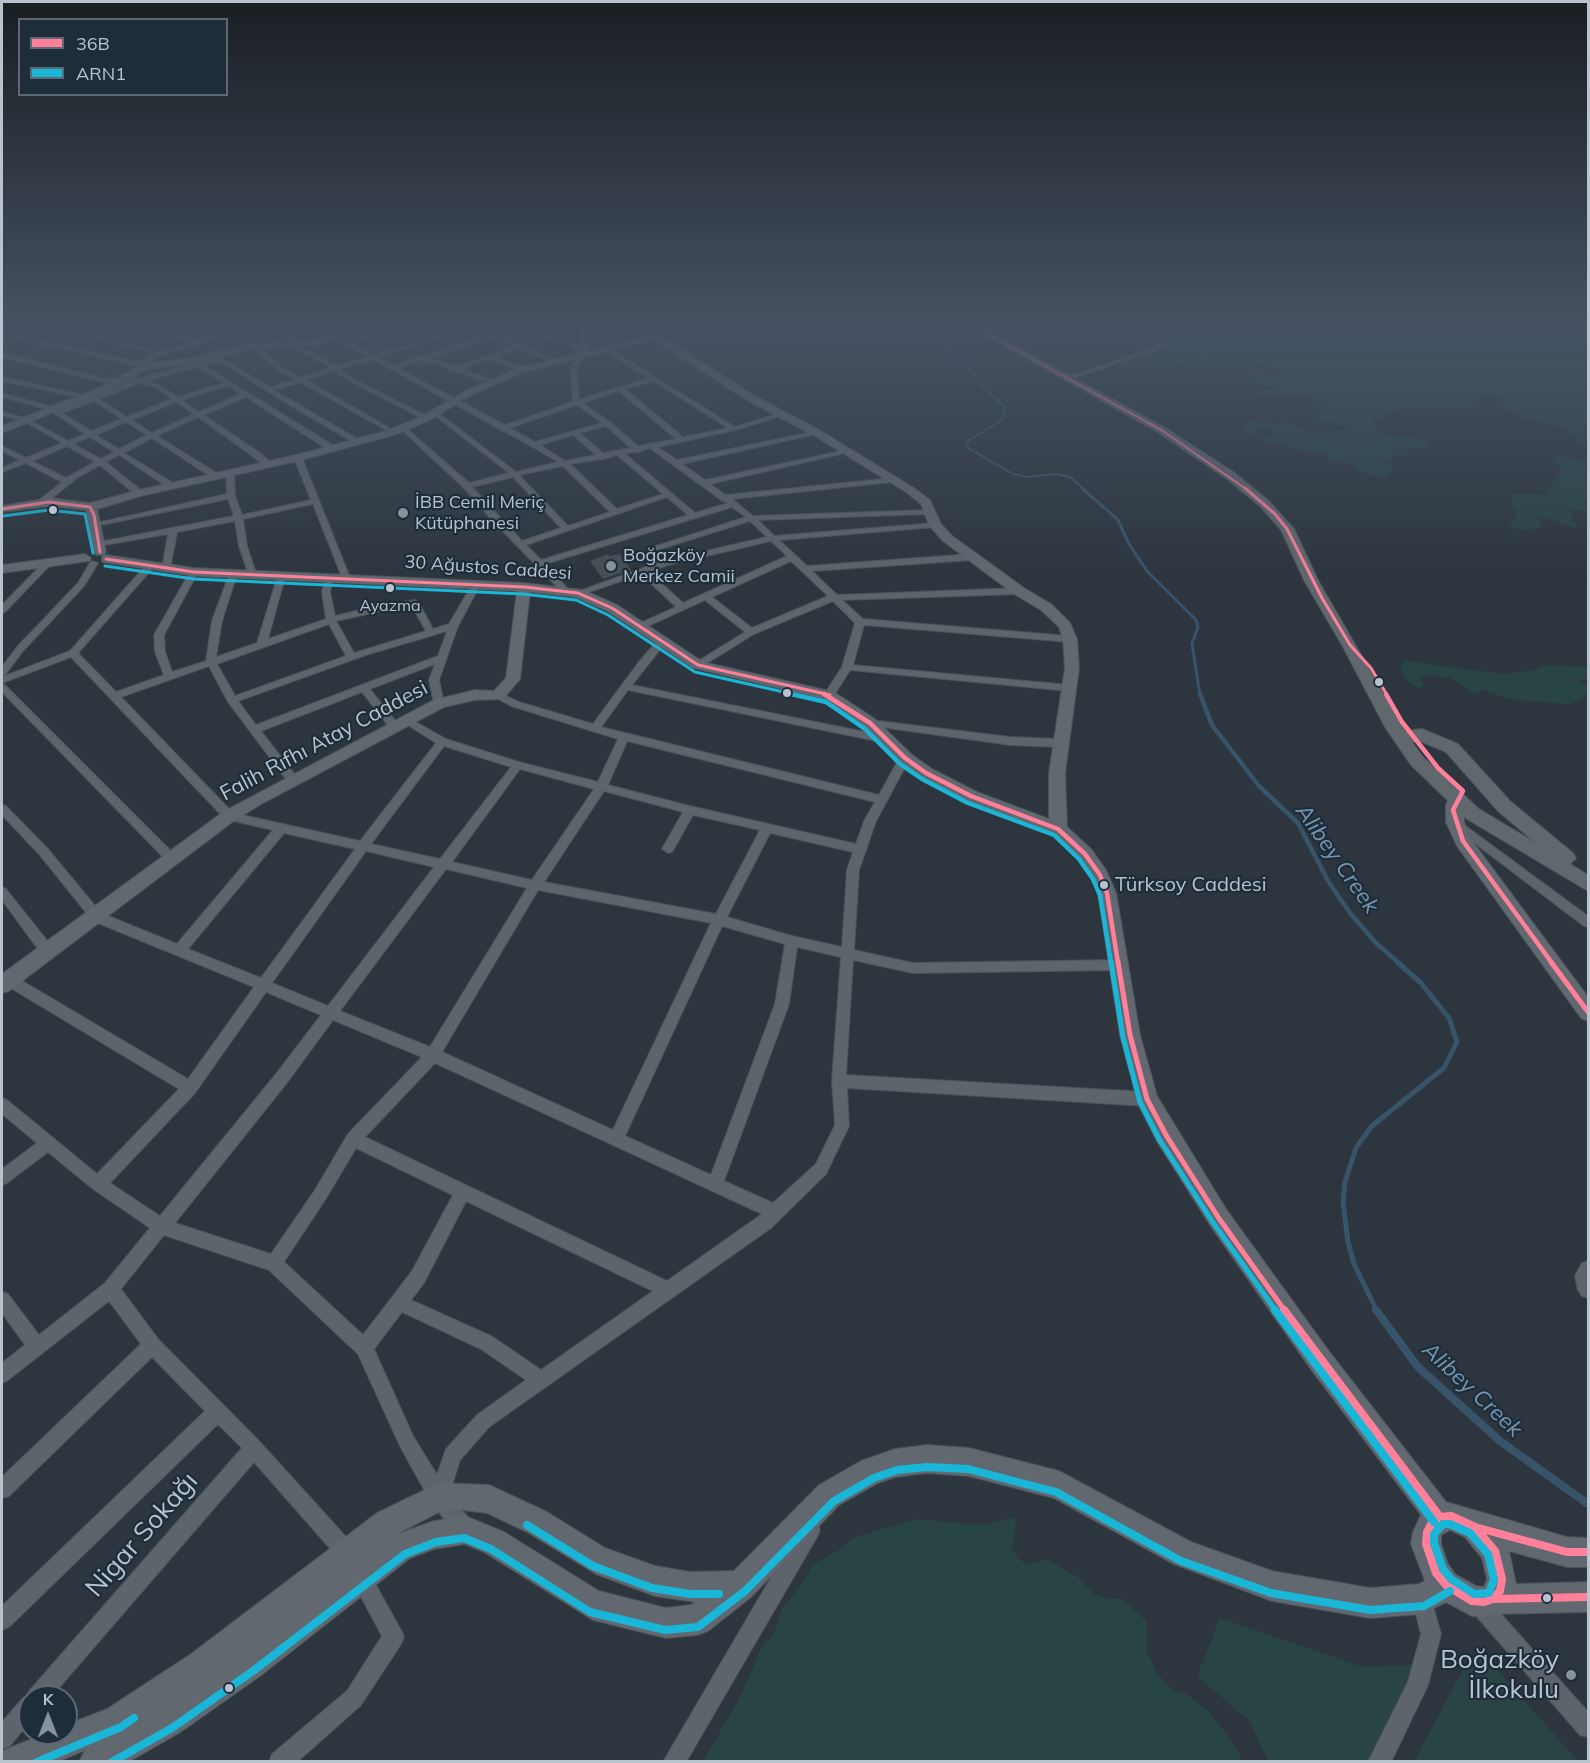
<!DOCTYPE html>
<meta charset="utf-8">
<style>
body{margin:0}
#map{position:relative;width:1590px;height:1763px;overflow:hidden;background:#2d363e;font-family:Mulish,sans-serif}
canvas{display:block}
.frame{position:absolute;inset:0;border:3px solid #b8c3ce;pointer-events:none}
.legend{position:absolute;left:18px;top:18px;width:210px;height:78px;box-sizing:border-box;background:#1e2d3a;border:2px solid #5c6975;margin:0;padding:8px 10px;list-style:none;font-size:18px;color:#b8c3ce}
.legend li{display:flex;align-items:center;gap:12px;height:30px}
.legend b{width:30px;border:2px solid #5c6975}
.north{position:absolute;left:18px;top:1685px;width:60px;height:60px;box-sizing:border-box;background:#1e2d3a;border:2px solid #5c6975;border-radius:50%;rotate:0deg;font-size:16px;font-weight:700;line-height:24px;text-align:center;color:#b8c3ce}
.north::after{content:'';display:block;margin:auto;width:21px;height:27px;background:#87929c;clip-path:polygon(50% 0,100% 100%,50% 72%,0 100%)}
</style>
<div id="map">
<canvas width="1590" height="1763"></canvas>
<div class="frame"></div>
<ul class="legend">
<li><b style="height:8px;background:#ff8098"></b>36B</li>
<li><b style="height:8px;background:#1ab6d8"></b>ARN1</li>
</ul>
<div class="north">K</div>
</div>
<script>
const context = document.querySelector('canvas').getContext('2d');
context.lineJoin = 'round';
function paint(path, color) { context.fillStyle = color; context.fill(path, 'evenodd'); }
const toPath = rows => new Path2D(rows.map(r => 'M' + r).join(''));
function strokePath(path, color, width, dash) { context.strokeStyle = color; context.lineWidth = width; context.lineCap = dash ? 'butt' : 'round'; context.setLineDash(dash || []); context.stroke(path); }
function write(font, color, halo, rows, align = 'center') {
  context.font = font + ' Mulish,sans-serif'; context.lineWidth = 4.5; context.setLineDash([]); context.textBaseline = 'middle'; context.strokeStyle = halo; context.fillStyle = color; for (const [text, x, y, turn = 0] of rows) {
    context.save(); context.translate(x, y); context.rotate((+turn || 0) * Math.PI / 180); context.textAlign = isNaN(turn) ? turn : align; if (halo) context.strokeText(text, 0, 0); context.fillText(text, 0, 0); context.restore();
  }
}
paint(toPath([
 [1198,330,1340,330,1380,341,1440,345,1531,343,1525,338,1464,340,1412,330,1588,330,1588,447,1574,443,1578,437,1565,430,1567,428,1524,418,1505,408,1501,403,1505,401,1501,398,1482,395,1484,398,1472,401,1475,405,1472,408,1405,407,1387,412,1382,418,1371,419,1372,424,1378,426,1374,433,1428,440,1428,447,1403,451,1413,457,1394,455,1392,460,1381,459,1395,467,1384,479,1357,470,1352,464,1331,461,1325,454,1271,444,1264,439,1278,433,1270,428,1258,429,1259,433,1254,437,1245,432,1243,427,1249,419,1272,424,1288,422,1311,434,1331,434,1335,431,1352,430,1332,422,1317,421,1316,418,1321,417,1319,415,1326,408,1322,403,1301,395,1256,394,1260,390,1278,388,1251,382,1249,374,1282,378,1285,374,1274,372,1275,367,1269,367,1261,363,1249,367,1251,363,1212,357,1179,364,1150,360,1151,356,1163,352,1185,334,1188,335,1188,339,1197,342,1194,331],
 [1557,455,1588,462,1588,491,1585,493,1588,500,1580,504,1588,507,1588,512,1567,509,1573,515,1571,521,1578,525,1576,529,1542,516,1537,517,1543,525,1537,528,1526,530,1507,527,1517,515,1510,502,1514,494,1551,495,1545,489,1552,488,1551,484,1557,479,1557,475,1564,473,1553,461],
 [1405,661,1504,674,1535,670,1542,665,1588,666,1588,680,1578,679,1581,683,1588,685,1588,691,1585,693,1587,696,1570,704,1511,700,1483,690,1474,694,1451,678,1425,675,1420,679,1425,684,1421,688,1416,687,1409,683,1399,666],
 [1013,1517,1016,1523,1012,1548,1018,1559,1027,1564,1046,1559,1078,1577,1094,1594,1109,1599,1123,1599,1147,1622,1147,1652,1157,1673,1174,1692,1185,1693,1209,1711,1240,1753,1240,1761,703,1761,739,1699,762,1647,774,1633,781,1610,802,1584,812,1565,839,1550,852,1538,915,1519,983,1525],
 [1220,1618,1360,1666,1417,1665,1370,1762,1268,1761,1250,1722,1197,1676],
 [1471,1655,1485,1656,1578,1761,1414,1761]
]), '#284445');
strokePath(toPath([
 [936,330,952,356,969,368,982,386,1005,407,1002,420,968,441,966,447,1013,474,1029,477,1056,474,1070,477,1084,489],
 [351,339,384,330],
 [174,366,190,364],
 [132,378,144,371,166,367]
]), '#38546b', 2);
strokePath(toPath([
 [1082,488,1118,520,1129,544,1147,571,1196,620,1198,627,1192,644,1200,695]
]), '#38546b', 3);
strokePath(toPath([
 [1200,694,1212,725,1259,786,1298,823,1328,881,1350,913,1376,943,1399,963]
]), '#38546b', 4.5);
strokePath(toPath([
 [1377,1311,1354,1264,1348,1242,1343,1202,1345,1182,1356,1148,1372,1126,1444,1068,1457,1042,1449,1018,1421,983,1397,962]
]), '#38546b', 5);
strokePath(toPath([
 [1376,1310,1418,1367,1500,1441,1588,1504]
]), '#38546b', 8);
paint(toPath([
 [608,554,609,556,619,554,631,570,603,579,590,561]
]), '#474e55');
const street = toPath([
 [68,330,77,330,160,352,191,342,154,330,162,330,198,340,227,330,240,330,237,332,257,345,281,367,301,378,331,368,293,347,280,330,286,330,297,345,336,366,368,357,320,330,327,330,347,341,391,330,400,330,352,343,374,355,454,330,462,330,378,357,393,366,420,356,490,335,479,330,486,330,520,344,554,332,553,330,559,330,581,349,582,330,588,330,589,340,586,354,576,368,579,400,648,378,605,350,607,347,735,427,780,413,783,415,736,430,658,447,677,460,817,431,821,433,682,464,705,480,846,450,850,452,710,484,726,495,892,478,896,480,892,482,732,499,753,516,929,510,933,512,929,514,758,520,774,536,935,523,939,525,935,527,779,540,807,566,972,554,976,557,972,560,812,571,837,595,1019,588,1023,591,1019,594,842,600,863,619,1070,636,1075,639,1070,642,864,625,853,665,1069,685,1074,688,1069,691,850,670,833,697,825,697,824,695,842,667,855,623,833,601,754,634,701,667,695,667,695,663,745,632,705,600,639,630,636,629,636,625,676,607,641,574,581,595,575,595,574,593,662,561,767,537,750,521,654,551,647,549,746,517,743,515,732,507,545,564,569,590,562,592,490,518,464,488,401,429,406,428,469,483,509,473,433,414,433,412,437,412,516,472,558,462,531,446,372,359,340,369,350,377,428,417,428,419,424,419,346,379,335,371,306,380,395,431,395,433,391,433,300,382,274,390,363,442,356,444,286,403,221,362,205,366,336,447,336,451,330,451,246,397,204,415,260,453,271,463,271,467,265,467,254,457,198,417,157,436,220,475,220,479,214,479,152,438,124,453,175,484,175,488,169,488,119,455,106,462,142,491,142,495,136,495,100,465,78,477,44,505,38,505,38,501,62,482,26,463,2,472,2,468,20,460,2,451,2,446,26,458,62,443,29,424,29,422,31,421,68,441,85,434,54,413,86,399,2,381,2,377,93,397,129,383,103,382,2,357,2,353,103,378,138,379,152,374,194,364,193,361,201,363,222,358,270,387,295,380,277,369,253,347,232,334,162,355,144,364,149,366,146,368,2,335,2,331,137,362,154,354,68,330],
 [558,335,580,354,570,368,573,402,505,425,398,368,424,360,491,384,493,383,493,381,462,369,490,359,519,371,523,371,523,369,496,357,520,348,552,362,556,362,556,360,525,346,558,335],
 [495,338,514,346,456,367,430,358,495,338],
 [199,367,224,383,178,397,159,385,145,381,199,367],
 [653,381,728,428,683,437,625,389,653,381],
 [139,383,155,387,172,399,127,417,99,399,139,383],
 [228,386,241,394,199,412,182,400,228,386],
 [619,391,676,439,638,446,610,422,583,403,619,391],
 [94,401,122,419,91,431,62,413,94,401],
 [176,402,194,414,152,433,132,420,176,402],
 [577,405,602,423,535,442,510,428,577,405],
 [126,422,147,435,119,449,96,435,126,422],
 [606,426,631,448,603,453,580,433,606,426],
 [573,435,596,455,565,461,540,445,573,435],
 [90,437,114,452,101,459,73,444,90,437],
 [67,446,95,462,66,478,32,461,67,446],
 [650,448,721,500,728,503,695,513,624,453,638,452,650,448],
 [617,455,663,494,617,509,570,464,603,459,617,455],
 [563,466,610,512,568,526,519,475,563,466],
 [513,477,561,528,522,541,472,487,513,477],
 [667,497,688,515,541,560,526,545,667,497],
 [771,541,787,556,683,603,649,572,668,565,771,541],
 [791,561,828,596,752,628,712,597,791,561],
 [1180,330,1186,330,1174,341,1152,352,1070,379,1065,378,1148,350,1170,339,1180,330],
 [2,393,52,407,53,408,50,410,2,397,2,393],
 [2,412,26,418,27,419,24,421,2,416,2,412],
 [295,456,302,458,351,580,350,582,343,580,313,504,243,519,247,546,257,576,253,579,249,576,239,546,235,521,177,532,170,569,166,572,162,569,168,534,99,546,95,544,99,542,234,516,228,499,96,526,92,524,227,494,226,474,230,472,234,474,235,496,242,515,311,500,294,458,295,456],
 [46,560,53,562,5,612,2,613,2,605,46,560],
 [91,561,98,563,84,586,23,651,5,675,2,676,2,667,17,647,78,583,91,561],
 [149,564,153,567,152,569,78,653,116,692,164,675,155,652,154,635,191,570,198,572,164,635,165,652,172,672,206,661,212,621,230,572,237,574,222,621,216,657,257,643,278,575,285,577,268,639,326,619,322,592,326,578,333,580,330,592,335,616,377,606,415,600,419,603,433,629,449,624,473,583,480,585,458,626,439,680,444,703,443,705,435,705,434,703,429,680,435,664,370,689,398,724,399,726,398,728,390,728,362,692,261,731,296,776,297,779,296,782,288,782,228,702,209,666,121,697,233,813,360,841,436,743,403,722,403,718,407,717,446,739,519,762,598,782,618,739,511,706,493,696,498,693,502,694,519,702,593,724,638,663,658,640,661,639,666,642,632,685,890,737,891,739,890,741,886,743,628,690,601,727,879,795,901,755,909,755,910,758,876,821,859,870,854,950,913,963,1119,960,1124,961,1125,965,1124,969,1119,970,913,973,853,960,846,1075,1147,1092,1152,1094,1154,1099,1152,1104,1147,1106,847,1088,849,1126,826,1174,771,1228,489,1427,460,1460,449,1495,472,1522,475,1529,472,1536,465,1539,458,1536,432,1504,401,1448,358,1354,269,1270,164,1235,121,1289,158,1339,260,1442,356,1548,359,1555,356,1562,349,1565,342,1562,254,1462,51,1697,30,1697,30,1721,10,1746,2,1749,2,1722,23,1698,27,1696,30,1690,242,1448,218,1424,9,1627,2,1630,2,1606,205,1411,152,1357,9,1496,2,1498,2,1477,141,1344,109,1301,8,1380,2,1383,2,1363,25,1345,2,1313,2,1292,8,1294,39,1335,105,1283,150,1228,93,1189,48,1152,7,1183,2,1185,2,1169,37,1143,2,1114,2,1098,7,1100,97,1174,179,1089,4,984,2,980,4,976,9,974,14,976,188,1079,254,987,93,921,39,854,2,815,2,805,6,806,47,848,101,913,177,944,273,830,225,819,71,657,2,683,2,677,70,651,146,565,149,564],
 [412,606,426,631,354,653,336,621,377,612,412,606],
 [329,624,346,656,235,696,217,664,329,624],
 [447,631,438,656,256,725,238,701,366,655,447,631],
 [627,741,875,802,864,821,856,844,690,806,608,785,627,741],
 [444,746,511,767,440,859,371,844,444,746],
 [520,769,594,789,532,880,452,862,520,769],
 [604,791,683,812,662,849,668,853,672,852,693,815,760,830,716,914,544,882,604,791],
 [284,833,355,849,261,978,188,949,284,833],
 [770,833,853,852,847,870,842,947,792,936,727,917,770,833],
 [366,851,434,867,328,1006,272,983,366,851],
 [446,869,527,888,430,1047,340,1011,446,869],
 [538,890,711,923,613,1130,442,1052,538,890],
 [722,926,785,944,775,1004,711,1175,625,1136,722,926],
 [797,947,841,957,832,1081,835,1125,816,1164,773,1203,724,1181,789,1004,797,947],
 [266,992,321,1015,276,1074,160,1216,110,1183,195,1093,266,992],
 [333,1020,422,1057,348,1134,315,1190,271,1254,175,1223,286,1084,333,1020],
 [435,1063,611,1144,762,1214,667,1281,365,1137,435,1063],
 [356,1148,453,1195,412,1271,363,1335,284,1262,325,1200,356,1148],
 [466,1201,653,1291,541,1370,493,1337,411,1300,424,1283,466,1201],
 [402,1312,481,1349,526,1380,477,1415,446,1449,437,1475,413,1436,374,1349,402,1312],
 [2,684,5,685,177,857,179,860,177,863,169,863,2,692,2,684],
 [870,720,1010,737,1060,739,1065,743,1060,747,1010,745,866,725,865,723,866,721,870,720],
 [1456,819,1588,916,1588,927,1584,926,1452,826,1450,823,1452,820,1456,819],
 [2,887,6,889,53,948,54,952,53,956,48,957,43,956,2,900,2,887],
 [1588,1261,1588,1298,1582,1296,1578,1290,1575,1276,1582,1263,1588,1261],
 [810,1520,817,1523,820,1530,817,1537,686,1762,663,1762,803,1523,810,1520],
 [361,1568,368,1571,401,1630,404,1637,401,1644,361,1705,297,1762,269,1762,272,1754,347,1691,382,1636,351,1578,354,1571,361,1568],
 [1422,1589,1429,1592,1441,1634,1428,1685,1391,1762,1368,1762,1408,1682,1421,1634,1412,1599,1415,1592,1422,1589],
 [1478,1593,1485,1596,1588,1712,1588,1737,1580,1735,1471,1610,1468,1603,1471,1596,1478,1593]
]);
const secondary = toPath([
 [355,330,368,330,312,346,247,350,191,364,148,369,109,390,2,433,2,426,103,386,143,364,191,358,247,344,312,340,355,330],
 [640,330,650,330,660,335,753,395,821,431,914,488,930,500,941,524,951,535,1024,588,1051,604,1070,623,1077,639,1079,668,1065,773,1067,827,1091,849,1106,870,1116,893,1140,1035,1157,1096,1226,1209,1328,1350,1446,1502,1567,1537,1588,1538,1588,1567,1567,1567,1509,1551,1516,1584,1588,1582,1588,1612,1493,1614,1484,1617,1472,1616,1446,1602,1422,1614,1370,1618,1272,1601,1174,1564,1054,1498,969,1476,927,1473,895,1477,878,1483,839,1505,751,1597,708,1631,697,1635,666,1638,593,1620,484,1552,465,1544,434,1549,410,1558,260,1676,179,1733,128,1762,79,1762,85,1750,57,1762,2,1762,4,1750,47,1733,66,1733,66,1725,107,1709,191,1654,377,1513,439,1483,489,1485,547,1512,605,1548,655,1566,691,1572,734,1571,819,1485,861,1461,895,1449,927,1445,969,1448,1059,1471,1191,1542,1272,1571,1370,1588,1419,1584,1425,1581,1411,1544,1413,1532,1421,1515,1310,1368,1210,1225,1158,1143,1139,1106,1120,1035,1098,893,1092,878,1079,859,1052,833,965,800,920,777,899,762,865,727,824,699,693,668,607,611,575,597,530,592,520,679,503,699,475,700,444,707,263,803,235,820,9,991,2,993,2,974,223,812,434,700,475,690,494,691,506,678,517,591,194,576,102,562,102,556,106,555,194,568,524,583,583,590,617,605,703,662,834,692,875,719,911,754,932,769,977,792,1049,819,1049,773,1065,668,1063,639,1059,627,1041,610,1014,594,943,541,929,525,921,504,906,492,813,435,745,399,654,340,524,372,473,394,430,420,397,434,298,461,141,496,97,509,106,552,104,555,96,555,94,552,86,510,49,506,2,512,2,506,49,498,90,503,139,490,296,455,389,430,422,416,467,390,518,368,648,336,640,330],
 [462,1510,487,1513,527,1532,596,1574,655,1596,696,1602,691,1605,666,1608,599,1591,504,1532,465,1516,434,1521,395,1535,441,1511,462,1510],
 [1450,1530,1465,1537,1482,1558,1487,1579,1484,1587,1476,1586,1456,1575,1448,1564,1441,1544,1441,1535,1450,1530],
 [85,554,91,558,89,561,2,573,2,565,85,554],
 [1456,794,1464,800,1464,822,1470,838,1588,997,1588,1021,1581,1018,1457,846,1446,822,1446,805,1450,796,1456,794]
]);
const primary = toPath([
 [975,330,987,330,1167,429,1235,473,1269,501,1294,529,1319,582,1405,731,1422,729,1458,744,1510,801,1573,853,1576,858,1570,864,1588,875,1588,891,1467,819,1411,765,1385,727,1342,645,1305,582,1281,530,1261,507,1227,479,1159,433,975,330],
 [1420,741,1446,752,1498,811,1536,843,1479,809,1423,757,1412,742,1420,741]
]);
strokePath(street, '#4b5258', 2);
strokePath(secondary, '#4b5258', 2);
strokePath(primary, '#4b535a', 2);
paint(street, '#5e646b');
paint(secondary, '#626870');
paint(primary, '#60676d');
strokePath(toPath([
 [980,330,1163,431,1246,489]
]), '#ff8098', 2);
strokePath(toPath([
 [1245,488,1275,514,1287,529,1322,598,1350,645,1371,668,1387,695],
 [2,509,49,502,90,507,94,515,100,552],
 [106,559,194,572,524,587,578,593,612,608,698,665,830,695]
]), '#ff8098', 3);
strokePath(toPath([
 [824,694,870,723,905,758,926,773,971,796,1058,829,1085,854,1100,875,1107,893,1118,963],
 [1386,694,1402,722,1438,768,1463,791,1453,810,1463,841,1552,963]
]), '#ff8098', 4.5);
strokePath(toPath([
 [1118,962,1130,1035,1147,1099,1166,1135,1218,1217,1285,1311],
 [1551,962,1588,1012]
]), '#ff8098', 5);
strokePath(toPath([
 [1284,1310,1440,1517],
 [1451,1516,1475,1527,1495,1551,1502,1579,1500,1591,1493,1599,1484,1602,1472,1601,1446,1585,1436,1573,1426,1544,1427,1532,1432,1523,1440,1517,1451,1516],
 [1475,1527,1567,1552,1588,1552],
 [1493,1599,1588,1597]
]), '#ff8098', 8);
strokePath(toPath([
 [3,516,49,510,85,514,93,553],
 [105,566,194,579,523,594,576,600,608,615,695,672,797,695]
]), '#1ab6d8', 3);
strokePath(toPath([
 [791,694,826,702,865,729,900,764,922,779,968,803,1054,835,1079,859,1093,879,1100,895,1111,963]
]), '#1ab6d8', 4.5);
strokePath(toPath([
 [1111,962,1123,1037,1140,1102,1159,1139,1212,1221,1276,1311]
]), '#1ab6d8', 5);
strokePath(toPath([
 [1275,1310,1434,1522],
 [1443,1524,1450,1524,1470,1533,1488,1554,1494,1579,1489,1593,1474,1594,1451,1579,1443,1569,1434,1543,1434,1534,1443,1524],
 [527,1525,593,1566,652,1588,690,1594,719,1594],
 [37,1762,121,1727,134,1718],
 [112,1762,172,1728,253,1671,405,1554,436,1542,464,1538,491,1549,590,1612,665,1630,698,1627,745,1591,834,1501,874,1478,897,1470,927,1467,968,1469,1056,1492,1181,1561,1271,1593,1370,1610,1424,1606,1450,1591]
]), '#1ab6d8', 8);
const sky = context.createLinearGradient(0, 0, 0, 577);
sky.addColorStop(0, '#191e22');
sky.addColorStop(0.57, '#465263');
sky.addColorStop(1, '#46526300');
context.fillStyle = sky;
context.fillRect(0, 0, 1590, 577);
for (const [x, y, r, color] of [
 [53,510,5,"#b8c3ce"],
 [403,513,6,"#87929c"],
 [611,566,6,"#87929c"],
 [390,588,5,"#b8c3ce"],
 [1379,682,5,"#b8c3ce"],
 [787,693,5,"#b8c3ce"],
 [1104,885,5,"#b8c3ce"],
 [1547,1598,5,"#b8c3ce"],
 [1571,1675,6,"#87929c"],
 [229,1688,5,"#b8c3ce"]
]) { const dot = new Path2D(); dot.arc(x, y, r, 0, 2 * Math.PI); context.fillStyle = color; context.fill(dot); strokePath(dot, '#1e2d3a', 2); }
write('16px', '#b8c3ce', '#1e2d3a', [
 ["Ayazma",390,606]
]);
write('18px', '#b8c3ce', '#1e2d3a', [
 ["İBB Cemil Meriç",415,503],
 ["Kütüphanesi",415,524],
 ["Boğazköy",623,556],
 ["Merkez Camii",623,577]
], 'left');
write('18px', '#b8c3ce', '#1e2d3a', [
 ["30 Ağustos Caddesi",488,568,4]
]);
write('20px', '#b8c3ce', '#1e2d3a', [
 ["Türksoy Caddesi",1115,885]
], 'left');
write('21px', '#b8c3ce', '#1e2d3a', [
 ["Falih Rıfhı Atay Caddesi",324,741,-28]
]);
write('italic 22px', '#7597b3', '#1e2d3a', [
 ["Alibey Creek",1337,859,55],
 ["Alibey Creek",1472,1390,43]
]);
write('26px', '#b8c3ce', '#1e2d3a', [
 ["Nigar Sokağı",142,1535,-49]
]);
write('26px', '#b8c3ce', '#1e2d3a', [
 ["Boğazköy",1559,1660],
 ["İlkokulu",1559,1690]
], 'right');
</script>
